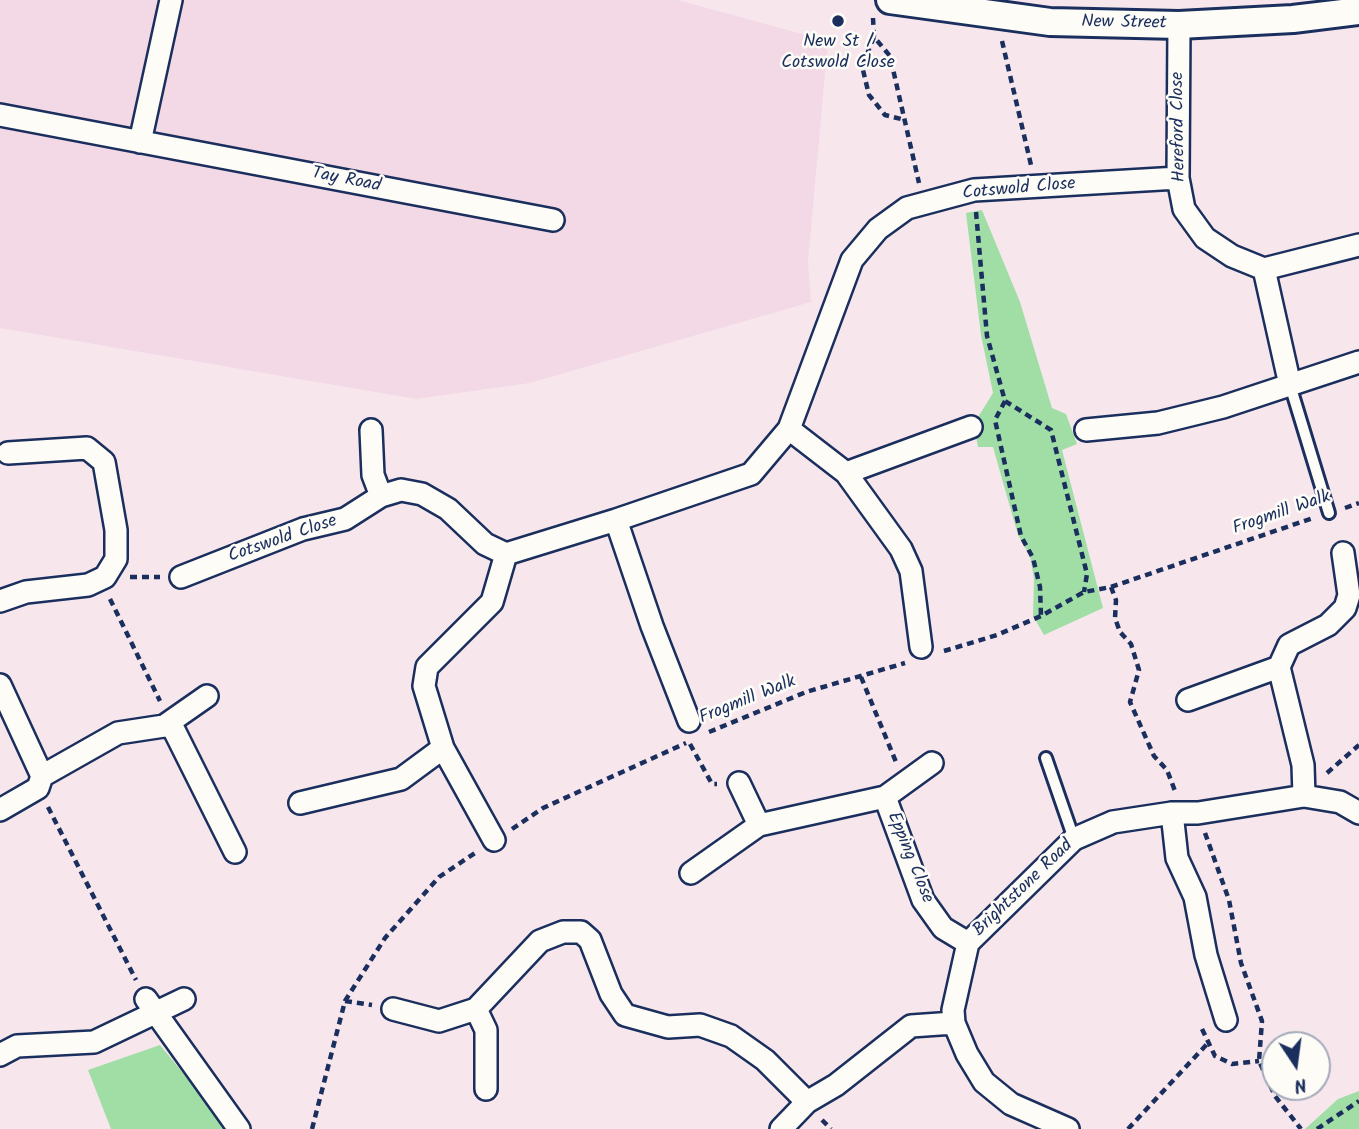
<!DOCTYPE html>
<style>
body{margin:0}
#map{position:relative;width:1359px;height:1129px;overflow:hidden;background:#f7e7ed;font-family:Kalam,sans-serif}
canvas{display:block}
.north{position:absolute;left:1261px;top:1031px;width:70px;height:70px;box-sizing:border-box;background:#fdfcf7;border:2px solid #a3aaba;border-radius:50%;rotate:167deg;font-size:19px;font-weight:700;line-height:28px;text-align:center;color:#1b2f5e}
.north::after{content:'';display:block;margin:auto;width:24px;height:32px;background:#1b2f5e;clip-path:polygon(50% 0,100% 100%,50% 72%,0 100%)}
</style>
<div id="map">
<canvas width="1359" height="1129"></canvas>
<div class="north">N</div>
</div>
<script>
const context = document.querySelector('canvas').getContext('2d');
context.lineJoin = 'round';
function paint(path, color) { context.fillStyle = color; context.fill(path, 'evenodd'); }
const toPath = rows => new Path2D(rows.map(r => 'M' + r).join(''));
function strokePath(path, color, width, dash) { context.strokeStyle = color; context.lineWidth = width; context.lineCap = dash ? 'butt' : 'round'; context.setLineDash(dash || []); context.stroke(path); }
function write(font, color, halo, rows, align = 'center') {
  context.font = font + ' Kalam,sans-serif'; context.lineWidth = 5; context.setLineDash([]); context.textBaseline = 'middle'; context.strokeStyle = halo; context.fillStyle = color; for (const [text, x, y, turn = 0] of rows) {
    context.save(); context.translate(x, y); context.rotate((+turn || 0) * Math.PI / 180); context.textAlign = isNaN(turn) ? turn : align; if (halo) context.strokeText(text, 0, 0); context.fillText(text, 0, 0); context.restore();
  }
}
paint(toPath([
 [0,0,678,0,828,41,808,262,811,302,530,383,416,399,0,328]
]), '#f3d9e6');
paint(toPath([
 [982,210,1020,302,1052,408,1066,414,1077,444,1062,450,1103,608,1044,635,1033,616,1034,579,1030,556,1018,535,993,447,978,447,976,436,975,422,993,393,981,335,966,213],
 [160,1045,229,1129,111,1129,88,1070],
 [1359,1091,1359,1129,1305,1129,1338,1099]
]), '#a0dea6');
const service = toPath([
 [1290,385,1329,513],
 [1046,758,1074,839]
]);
const minor = toPath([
 [1179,25,1178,178,1184,209,1205,238,1232,256,1264,269,1359,245],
 [0,115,553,220],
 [140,142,171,0],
 [1264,269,1290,385],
 [789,429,846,473,971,427],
 [371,430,373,475,381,496,401,490,422,494,448,509,485,544,506,554,616,520,751,474,789,429,852,260,878,229,907,208,974,190,1178,178],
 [1086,430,1158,423,1223,407,1359,362],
 [846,473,901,549,911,571,921,647],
 [616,520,652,626,689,721],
 [181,577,303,529,345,519,381,496],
 [0,601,26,592,88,585,105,577,116,559,116,530,104,462,87,448,8,453],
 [1279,667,1303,765,1304,796],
 [0,685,42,776,38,788,0,810],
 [1188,700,1279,667,1289,645,1328,625,1345,608,1349,595,1343,553],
 [170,722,235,852],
 [42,776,118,733,164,726,207,696],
 [739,783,759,825],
 [885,797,932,763],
 [300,803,401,779,443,748],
 [1172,813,1177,858,1195,897,1206,955,1226,1020],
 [494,840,443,748,424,686,427,667,492,602,506,554],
 [691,873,759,825,885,797,923,900,943,928,968,943],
 [146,999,239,1129],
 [393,1009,439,1021,476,1009],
 [0,1055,17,1046,94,1042,184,999],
 [486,1089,486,1030,476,1009,540,941,563,932,581,932,590,940,611,994,625,1015,668,1027,700,1025,731,1036,765,1060,807,1102],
 [781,1129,807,1102,836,1085,911,1026,954,1023],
 [1068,1129,1011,1104,984,1082,967,1054,954,1023,953,1010,968,943,1074,839,1113,822,1172,813,1198,813,1304,796,1340,802,1359,813]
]);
const tertiary = toPath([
 [890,0,1050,22,1179,25,1293,19,1359,11]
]);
strokePath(service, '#1b2f5e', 16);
strokePath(minor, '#1b2f5e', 26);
strokePath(tertiary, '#1b2f5e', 32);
strokePath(toPath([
 [873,18,874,37,890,56,919,183],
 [874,37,862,66,869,95,885,115,905,120],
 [1002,41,1031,165],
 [976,212,987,336,1005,401,1051,430,1087,574,1084,592],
 [1005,401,995,420,1021,536,1033,558,1040,587,1041,616],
 [1345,508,1359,503],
 [130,577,160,577],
 [1111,587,1116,600,1115,618,1120,632,1131,644,1139,670,1130,702,1154,756,1167,770,1175,791],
 [110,599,160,701],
 [944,651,997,635,1041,616,1084,592,1111,587,1313,518],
 [861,677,896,762],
 [709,732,806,692,905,663],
 [690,744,712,784,717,784],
 [1327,773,1359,745],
 [48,807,136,980],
 [512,829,543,808,686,743],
 [1205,833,1229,900,1241,963,1262,1021,1259,1061,1275,1096,1301,1129],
 [345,1001,372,1005],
 [1202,1029,1215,1056,1232,1064,1259,1061],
 [822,1120,831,1129],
 [312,1129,345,1001,385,938,439,877,475,853],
 [1128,1129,1208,1043],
 [1317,1129,1359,1101]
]), '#1b2f5e', 4.5, [7, 5]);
strokePath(service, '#fdfcf7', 10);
strokePath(minor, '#fdfcf7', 21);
strokePath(tertiary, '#fdfcf7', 26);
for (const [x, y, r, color] of [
 [838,21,7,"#1b2f5e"]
]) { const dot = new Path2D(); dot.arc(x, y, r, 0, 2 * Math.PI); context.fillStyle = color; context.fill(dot); strokePath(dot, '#fdfcf7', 2.5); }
write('18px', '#1b2f5e', '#fdfcf7', [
 ["New Street",1124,24,1],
 ["Hereford Close",1180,127,-91],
 ["Tay Road",346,181,11],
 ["Cotswold Close",1019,190,-5],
 ["Frogmill Walk",1282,514,-19],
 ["Cotswold Close",283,540,-19],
 ["Frogmill Walk",748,701,-22],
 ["Epping Close",909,858,68],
 ["Brightstone Road",1024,889,-44]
]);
write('18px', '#1b2f5e', '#fdfcf7', [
 ["New St /",838,43],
 ["Cotswold Close",838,64]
]);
</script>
